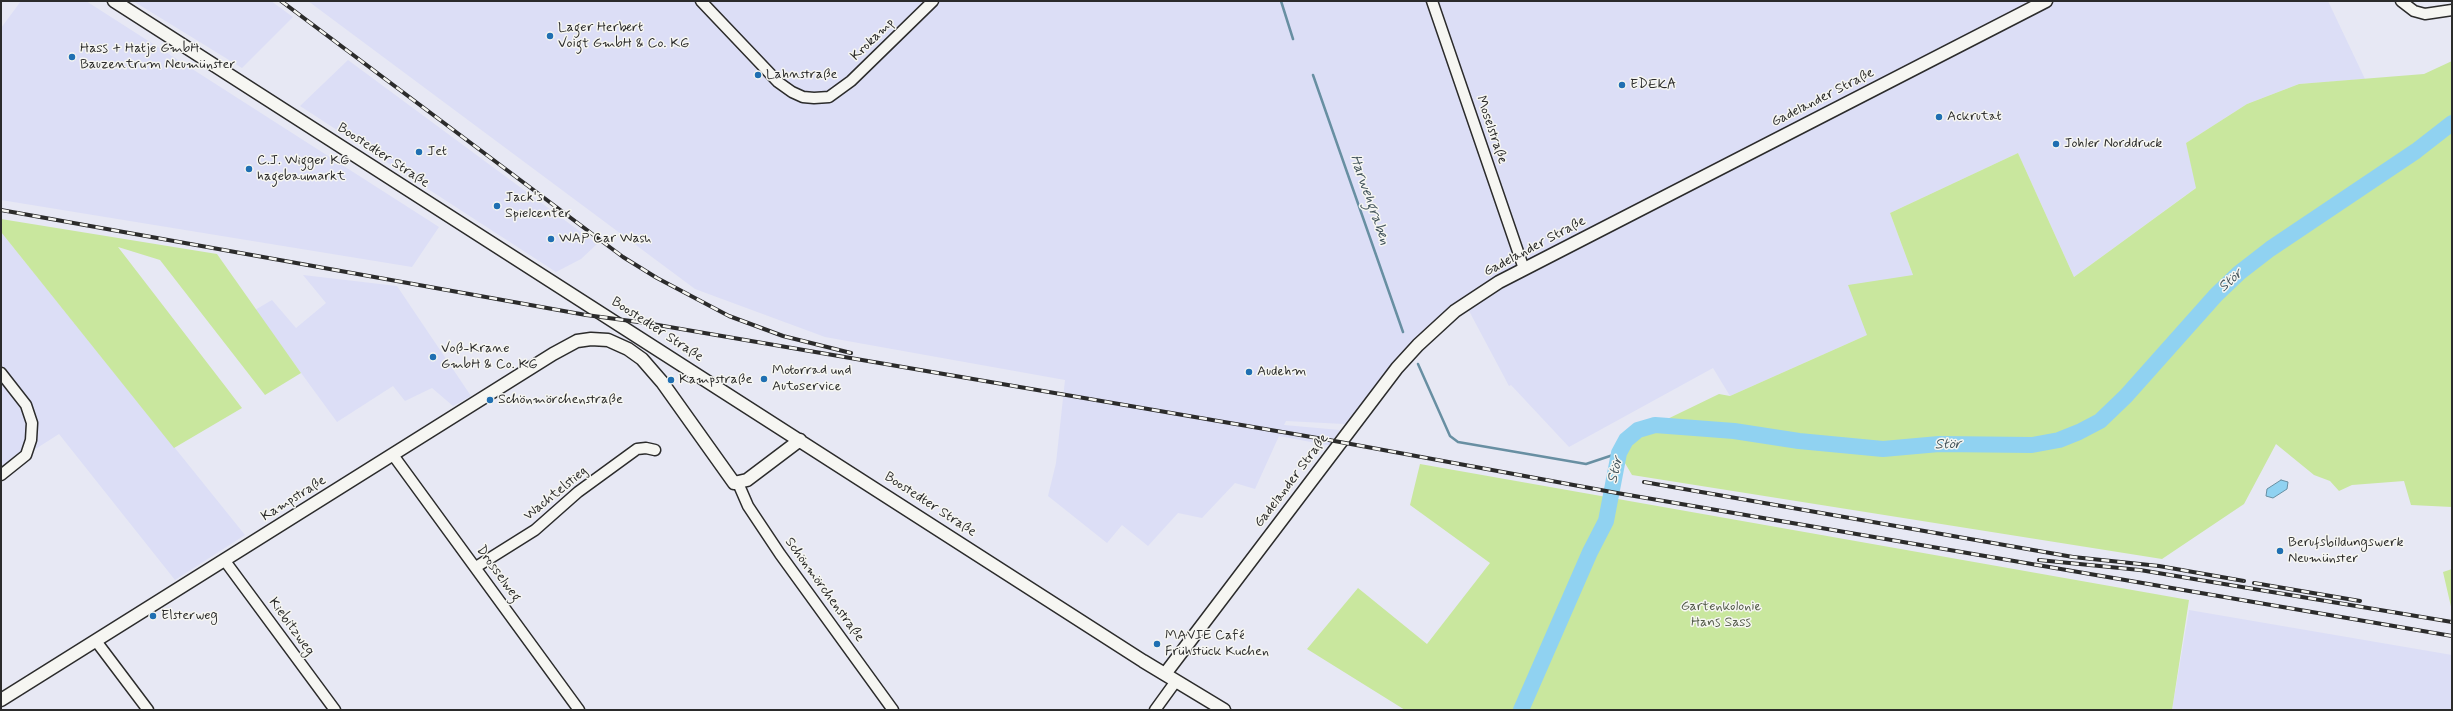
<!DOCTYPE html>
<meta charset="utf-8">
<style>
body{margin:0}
#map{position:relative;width:2453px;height:711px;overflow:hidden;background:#e7e8f4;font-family:Mynerve,sans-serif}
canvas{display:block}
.frame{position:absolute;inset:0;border:2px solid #2b2b2b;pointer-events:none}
</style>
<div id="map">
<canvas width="2453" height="711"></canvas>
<div class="frame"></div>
</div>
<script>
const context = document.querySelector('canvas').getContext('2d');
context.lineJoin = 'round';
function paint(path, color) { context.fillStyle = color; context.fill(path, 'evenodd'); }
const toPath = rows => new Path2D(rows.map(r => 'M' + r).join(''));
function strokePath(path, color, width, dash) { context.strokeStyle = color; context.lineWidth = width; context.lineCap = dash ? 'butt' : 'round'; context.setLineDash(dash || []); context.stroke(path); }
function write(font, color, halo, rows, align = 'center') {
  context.font = font + ' Mynerve,sans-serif'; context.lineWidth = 3; context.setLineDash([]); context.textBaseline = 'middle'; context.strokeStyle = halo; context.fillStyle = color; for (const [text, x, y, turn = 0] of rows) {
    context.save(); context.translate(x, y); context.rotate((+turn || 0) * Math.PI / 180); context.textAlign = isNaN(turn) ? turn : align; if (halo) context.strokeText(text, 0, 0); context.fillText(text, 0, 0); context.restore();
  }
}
paint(toPath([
 [21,1,86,1,439,227,412,267,1,200,1,28],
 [133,1,271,1,293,17,242,68],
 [308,1,2328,1,2365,79,2299,84,2247,104,2186,143,2197,187,2074,277,2018,153,1890,213,1913,275,1867,335,1730,396,1713,368,1569,447,1511,385,1509,386,1468,309,1417,353,1363,425,1286,421,1284,425,1340,430,1332,446,1279,436,1255,489,1235,483,1202,518,1178,513,1148,546,1122,525,1107,543,1048,496,1056,463,1065,380,825,337,695,289],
 [348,60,597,244,581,259,556,272,300,106],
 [1,232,245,535,175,580,59,434,26,455,1,475],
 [303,275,397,286,471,396,453,406,432,388,405,401,393,386,337,422,255,310,272,300,296,328,326,303],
 [2189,610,2452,655,2452,710,2172,710]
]), '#dcdef6');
paint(toPath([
 [2452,61,2452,507,2411,505,2404,481,2352,485,2339,491,2330,481,2314,475,2276,444,2244,504,2162,559,1632,475,1619,453,1626,440,1638,430,1655,425,1719,394,1730,396,1867,335,1848,285,1913,275,1890,213,2018,153,2074,277,2196,188,2186,143,2247,104,2299,84,2424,74],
 [1,219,217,254,301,373,265,395,160,260,118,247,242,408,174,448,1,232],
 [1420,464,2189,600,2172,710,1405,710,1307,649,1358,588,1427,644,1490,563,1410,505],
 [2452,569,2452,611,2443,572]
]), '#c9e79e');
const water = toPath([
 [2281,480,2288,482,2287,489,2273,498,2266,496,2267,489,2281,480]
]);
paint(water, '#90d2f1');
strokePath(water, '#688fa2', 1);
strokePath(toPath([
 [1281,1,1293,39],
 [1313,75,1403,332],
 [1418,364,1450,436,1458,442,1586,464,1619,453]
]), '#688fa2', 2.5);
strokePath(toPath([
 [1521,710,1590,552,1606,521,1619,453,1626,440,1638,430,1655,425,1734,431,1799,441,1883,449,1939,444,2032,445,2059,440,2079,432,2100,421,2126,396,2216,295,2239,273,2270,249,2416,151,2452,123]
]), '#90d2f1', 16);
const minor = toPath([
 [701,1,778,82,792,92,803,97,814,98,829,97,851,81,933,1],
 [1432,1,1524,269],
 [2401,1,2414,11,2425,14,2452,10],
 [1,373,26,405,32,423,31,440,26,455,1,475],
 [393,455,579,710],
 [738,483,748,506,780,554,893,710],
 [225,561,335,710],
 [476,567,535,530,578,492,637,449,646,448,655,450],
 [96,641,148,710],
 [1155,710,1176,681]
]);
const tertiary = toPath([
 [114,1,1143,661,1224,710],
 [1165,674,1397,368,1418,345,1455,311,1499,282,2046,1],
 [1,700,553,354,577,341,591,339,608,340,628,349,642,359,662,382,734,483,747,480,800,440]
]);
strokePath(minor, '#2b2b2b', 13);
strokePath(tertiary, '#2b2b2b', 15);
strokePath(minor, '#f6f6f2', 10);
strokePath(tertiary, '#f6f6f2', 12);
const rail = toPath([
 [281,1,623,257,657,278,729,316,783,336,851,353],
 [1,210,586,315,646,323,1329,440,1617,493,2452,636],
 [1644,482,2073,557,2159,566,2244,581],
 [2039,560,2140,570,2452,622],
 [2254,583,2360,601]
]);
strokePath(rail, '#2b2b2b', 4);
strokePath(rail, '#f6f6f2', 2.5, [8]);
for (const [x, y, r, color] of [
 [550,36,4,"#1f6fb2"],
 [72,57,4,"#1f6fb2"],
 [758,75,4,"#1f6fb2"],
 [1622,85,4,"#1f6fb2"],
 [1939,117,4,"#1f6fb2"],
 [2056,144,4,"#1f6fb2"],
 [419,152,4,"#1f6fb2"],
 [249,169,4,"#1f6fb2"],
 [497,206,4,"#1f6fb2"],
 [551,239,4,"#1f6fb2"],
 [433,357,4,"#1f6fb2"],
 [1249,372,4,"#1f6fb2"],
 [764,379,4,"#1f6fb2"],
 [671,380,4,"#1f6fb2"],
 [490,400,4,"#1f6fb2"],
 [2280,551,4,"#1f6fb2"],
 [153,616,4,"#1f6fb2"],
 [1157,644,4,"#1f6fb2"]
]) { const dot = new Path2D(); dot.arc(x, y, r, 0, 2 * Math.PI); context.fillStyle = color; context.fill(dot); strokePath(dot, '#f6f6f2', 1.5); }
write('14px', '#2b2b2b', '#f6f6f2', [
 ["Lager Herbert",558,28],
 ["Voigt GmbH & Co. KG",558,44],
 ["Hass + Hatje GmbH",80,49],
 ["Bauzentrum Neumünster",80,65],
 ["Lahnstraße",766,75],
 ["EDEKA",1630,85],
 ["Ackrutat",1947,117],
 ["Johler Norddruck",2064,144],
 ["Jet",427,152],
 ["C.J. Wigger KG",257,161],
 ["hagebaumarkt",257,177],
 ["Jack's",505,198],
 ["Spielcenter",505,214],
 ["WAP Car Wash",559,239],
 ["Voß-Krane",441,349],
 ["GmbH & Co. KG",441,365],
 ["Motorrad und",772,371],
 ["Autoservice",772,387],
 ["Audehm",1257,372],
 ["Kampstraße",679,380],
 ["Schönmörchenstraße",498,400],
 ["Berufsbildungswerk",2288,543],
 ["Neumünster",2288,559],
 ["Elsterweg",161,616],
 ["MAVIE Café",1165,636],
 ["Frühstück Kuchen",1165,652]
], 'left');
write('14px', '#2b2b2b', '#f6f6f2', [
 ["Krokamp",873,40,-44],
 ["Gadelander Straße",1823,98,-27],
 ["Moselstraße",1491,130,71],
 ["Boostedter Straße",383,156,33],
 ["Gadelander Straße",1535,247,-28],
 ["Boostedter Straße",657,330,33],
 ["Gadelander Straße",1292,481,-53],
 ["Wachtelstieg",556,494,-39],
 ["Kampstraße",294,499,-32],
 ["Boostedter Straße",930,505,33],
 ["Drosselweg",498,574,54],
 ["Schönmörchenstraße",824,590,54],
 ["Kiebitzweg",291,627,54]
]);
write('14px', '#525a48', '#f6f6f2', [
 ["Gartenkolonie",1721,607],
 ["Hans Sass",1721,623]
]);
write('italic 15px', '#44555c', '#f6f6f2', [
 ["Harwehgraben",1369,200,71],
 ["Stör",2231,281,-42],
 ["Stör",1948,445,-1],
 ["Stör",1616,470,-77]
]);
</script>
